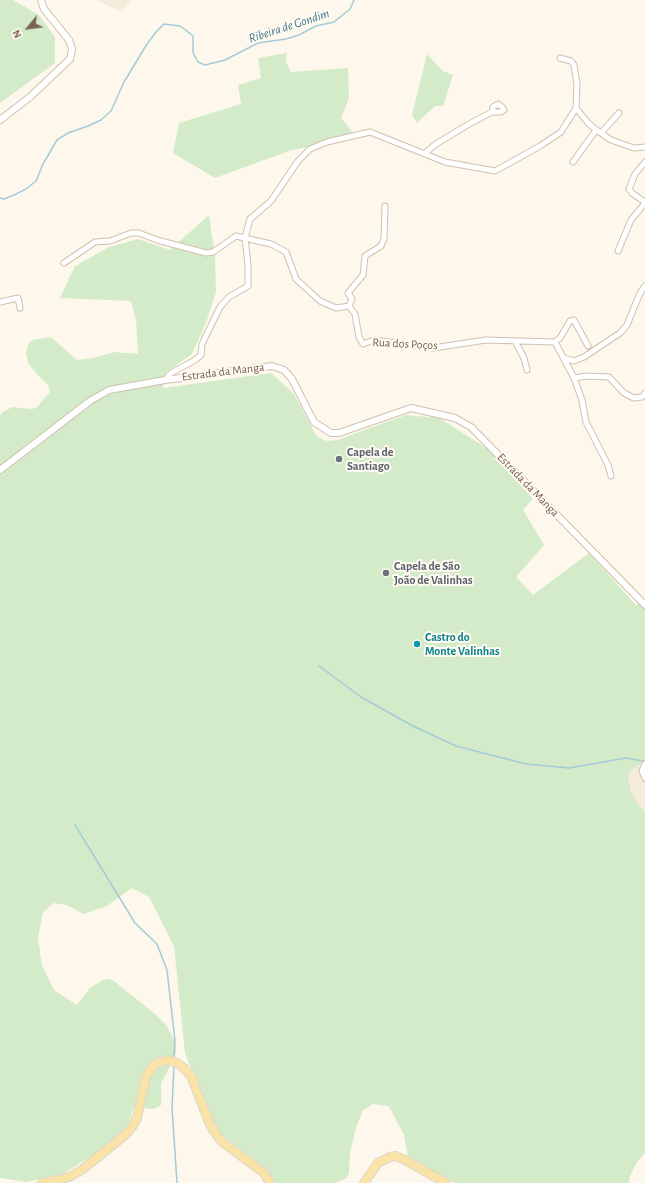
<!DOCTYPE html>
<meta charset="utf-8">
<style>
body{margin:0}
#map{position:relative;width:645px;height:1183px;overflow:hidden;background:#fdf8eb;font-family:"Alegreya Sans",sans-serif}
canvas{display:block}
.north{position:absolute;left:8px;top:8px;width:40px;height:40px;-webkit-text-stroke:3px #fffbf2;paint-order:stroke;rotate:241deg;font-size:11px;font-weight:700;line-height:16px;text-align:center;color:#78614d}
.north::after{content:'';display:block;margin:auto;width:14px;height:18px;background:#78614d;clip-path:polygon(50% 0,100% 100%,50% 72%,0 100%)}
</style>
<div id="map">
<canvas width="645" height="1183"></canvas>
<div class="north">N</div>
</div>
<script>
const context = document.querySelector('canvas').getContext('2d');
context.lineJoin = 'round';
function paint(path, color) { context.fillStyle = color; context.fill(path, 'evenodd'); }
const toPath = rows => new Path2D(rows.map(r => 'M' + r).join(''));
function strokePath(path, color, width, dash) { context.strokeStyle = color; context.lineWidth = width; context.lineCap = dash ? 'butt' : 'round'; context.setLineDash(dash || []); context.stroke(path); }
function write(font, color, halo, rows, align = 'center') {
  context.font = font + ' "Alegreya Sans",sans-serif'; context.lineWidth = 4; context.setLineDash([]); context.textBaseline = 'middle'; context.strokeStyle = halo; context.fillStyle = color; for (const [text, x, y, turn = 0] of rows) {
    context.save(); context.translate(x, y); context.rotate((+turn || 0) * Math.PI / 180); context.textAlign = isNaN(turn) ? turn : align; if (halo) context.strokeText(text, 0, 0); context.fillText(text, 0, 0); context.restore();
  }
}
paint(toPath([
 [97,0,131,0,122,12],
 [645,761,645,812,637,803,631,791,628,776,630,771]
]), '#f4ebda');
paint(toPath([
 [0,0,13,0,39,15,55,37,55,63,0,103],
 [287,53,286,62,291,72,348,68,349,98,341,118,356,136,289,151,215,178,173,153,179,123,241,104,238,85,261,78,258,58],
 [427,54,443,71,453,75,443,106,435,106,417,123,412,115],
 [209,215,215,257,216,292,206,323,192,354,166,372,163,388,271,373,294,394,317,437,327,441,337,440,406,415,439,418,488,449,533,499,523,510,544,545,516,577,533,595,589,553,636,605,645,602,645,761,630,771,628,776,631,791,637,803,645,812,645,1153,637,1162,630,1176,629,1183,455,1183,408,1157,404,1135,391,1110,388,1106,373,1104,363,1110,356,1128,350,1153,349,1173,347,1178,334,1183,272,1183,263,1167,255,1160,219,1133,213,1124,185,1053,174,946,149,897,132,888,107,906,84,914,67,905,54,903,43,912,38,938,42,966,54,990,77,1005,90,988,103,980,109,979,114,981,155,1014,166,1025,175,1041,176,1052,172,1063,161,1083,161,1105,156,1108,151,1109,134,1107,127,1129,95,1154,61,1175,26,1182,0,1178,0,416,3,412,12,407,31,409,36,408,50,392,48,385,36,373,28,363,26,353,27,348,29,343,33,340,51,337,77,360,93,358,114,352,138,354,136,320,131,301,60,298,75,266,109,247,138,239,170,250]
]), '#d3ebc9');
strokePath(toPath([
 [0,198,4,199,14,195,26,189,36,181,43,164,57,140,68,133,88,126,101,120,111,111,124,82,147,44,156,32,164,24,180,26,187,31,193,36,193,53,198,62,205,65,225,60,258,43,286,39,299,35,316,26,334,22,350,9,354,0],
 [319,666,361,697,411,725,456,746,526,764,569,768,626,758,642,761],
 [75,825,135,923,157,944,167,970,175,1041,174,1058],
 [174,1066,172,1107,177,1183]
]), '#a5cbd9', 1.5);
const minor = toPath([
 [560,58,571,61,574,65,577,84,576,108],
 [576,108,589,124,598,131,611,140,634,148,645,147],
 [601,133,619,113],
 [425,153,436,144,469,124,492,112,501,112,504,110,502,107,498,104,493,107,492,112],
 [573,162,596,130],
 [645,162,635,174,629,189,632,193,645,202],
 [618,251,631,220,645,203],
 [64,263,95,242,110,241,131,233,139,233,157,240,206,253,213,252,236,236,271,244,286,252,296,279,320,301,336,308,349,306,355,314,359,337,363,344,374,340,433,348,486,340,555,342,574,378,582,400,586,422,608,465,611,476],
 [0,302,18,298,20,308],
 [349,306,352,299,348,293,363,275,365,256,381,246,384,239,385,206],
 [515,341,524,358,527,370],
 [555,342,560,338,570,321,574,320,588,346],
 [564,358,574,361,584,357,620,333,627,325,640,293,645,286],
 [574,378,587,376,609,377,624,393,634,398,642,397,645,393],
 [165,380,171,373,195,360,201,355,202,344,220,307,229,297,248,286,248,265,245,238,250,219,271,201,298,161,310,149,327,142,370,132,445,162,495,171,540,146,561,132,576,108],
 [645,764,642,771,645,778]
]);
const tertiary = toPath([
 [0,120,30,97,70,59,72,49,69,40,44,9,41,0],
 [0,470,90,401,109,390,165,380,272,366,284,370,292,379,314,422,331,433,339,433,411,408,455,418,471,427,645,605]
]);
const primary = toPath([
 [42,1183,62,1179,71,1176,83,1169,126,1134,132,1127,137,1118,146,1077,153,1066,160,1062,168,1060,177,1063,184,1068,191,1076,209,1122,214,1131,221,1141,264,1173,270,1183],
 [364,1183,378,1163,390,1157,396,1156,405,1160,446,1183]
]);
strokePath(minor, '#cfc1b0', 7);
strokePath(tertiary, '#cfc1b0', 8);
strokePath(primary, '#dcd6d1', 10);
strokePath(minor, '#fff', 5);
strokePath(tertiary, '#fff', 6);
strokePath(primary, '#f9e3a6', 8);
for (const [x, y, r, color] of [
 [339,459,4,"#6b7280"],
 [386,573,4,"#6b7280"],
 [417,644,4,"#0f9aa8"]
]) { const dot = new Path2D(); dot.arc(x, y, r, 0, 2 * Math.PI); context.fillStyle = color; context.fill(dot); strokePath(dot, '#fffbf2', 1.5); }
write('12px', '#78614d', '#fffbf2', [
 ["Rua dos Poços",405,344,3],
 ["Estrada da Manga",223,372,-7],
 ["Estrada da Manga",528,485,46]
]);
write('bold 12px', '#5b616d', '#fffbf2', [
 ["Capela de",347,452],
 ["Santiago",347,466],
 ["Capela de São",394,566],
 ["João de Valinhas",394,580]
], 'left');
write('bold 12px', '#0d838f', '#fffbf2', [
 ["Castro do",425,637],
 ["Monte Valinhas",425,651]
], 'left');
write('italic 13px', '#47788b', '#fffbf2', [
 ["Ribeira de Gondim",289,26,-18]
]);
</script>
